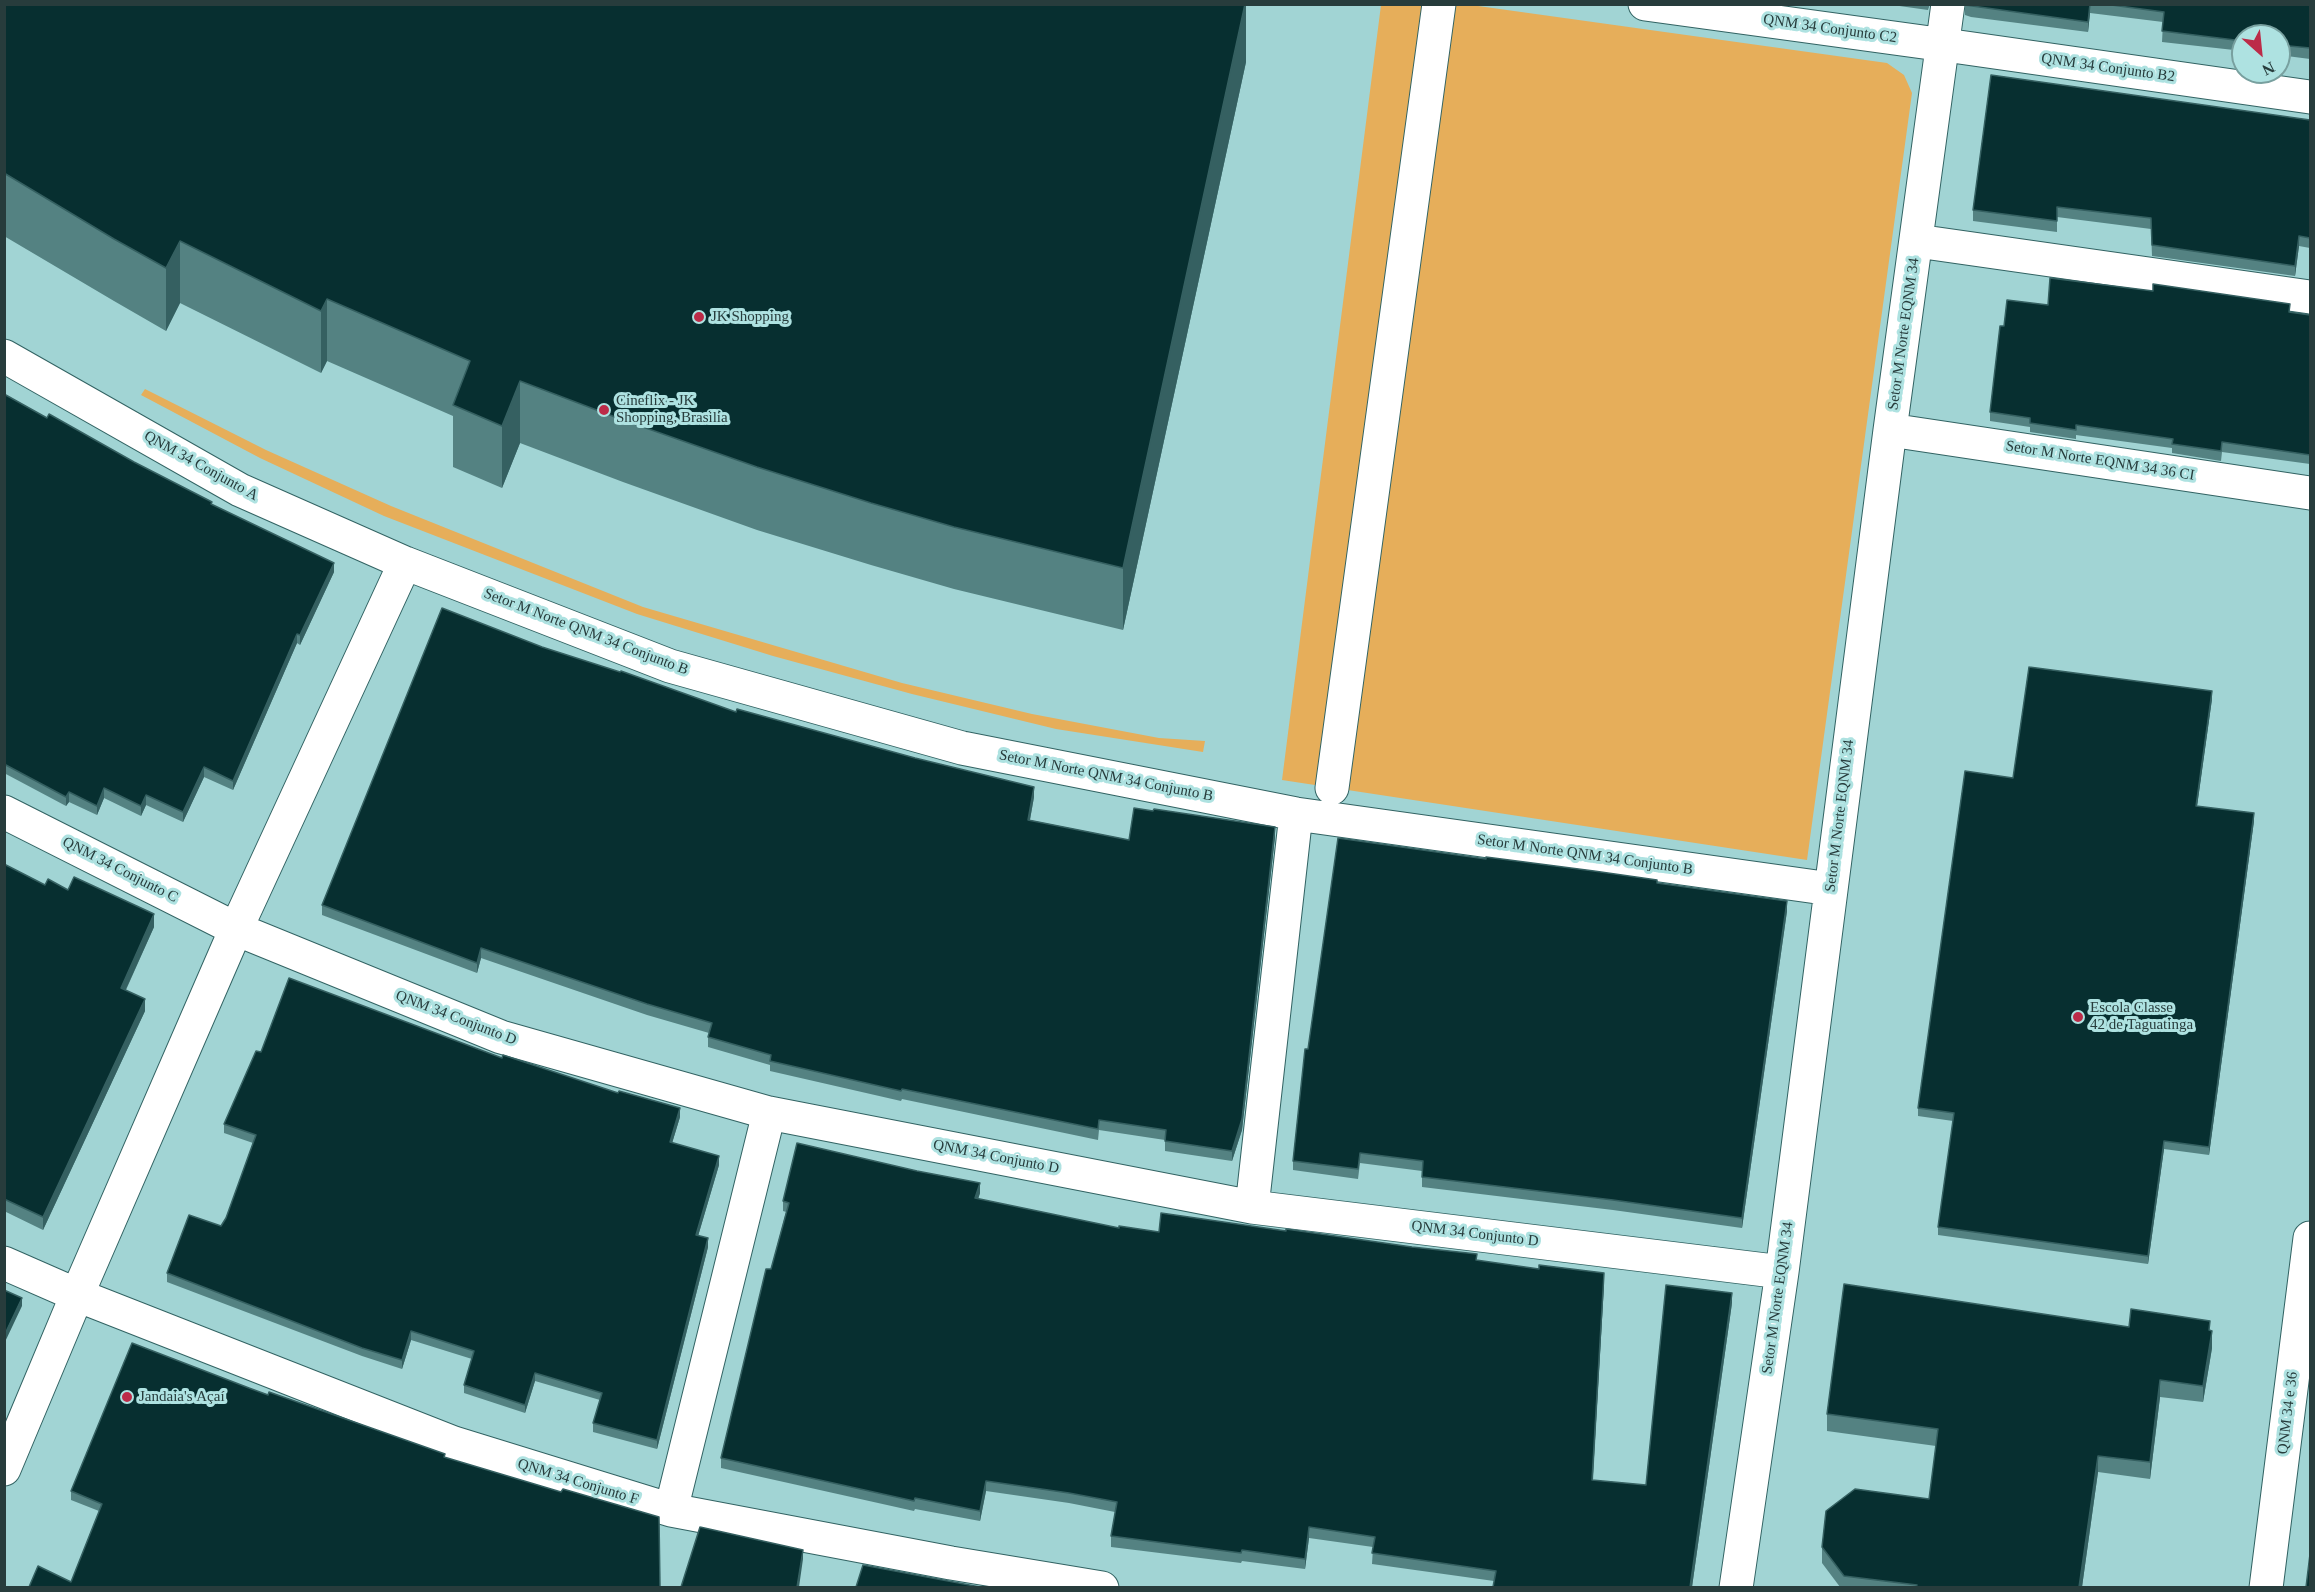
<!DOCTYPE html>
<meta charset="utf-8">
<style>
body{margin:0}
#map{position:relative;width:2315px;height:1592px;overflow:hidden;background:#a1d4d4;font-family:Georgia,serif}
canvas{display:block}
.frame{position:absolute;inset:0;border:6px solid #273c3c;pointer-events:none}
.north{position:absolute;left:2231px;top:24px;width:60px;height:60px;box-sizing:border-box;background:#aee2e1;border:2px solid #78a09f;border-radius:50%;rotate:153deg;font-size:16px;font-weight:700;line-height:24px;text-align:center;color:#273c3c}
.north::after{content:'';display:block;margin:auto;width:21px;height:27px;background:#bc2b48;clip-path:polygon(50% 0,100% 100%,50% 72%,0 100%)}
</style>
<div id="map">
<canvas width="2315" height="1592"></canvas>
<div class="frame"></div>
<div class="north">N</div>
</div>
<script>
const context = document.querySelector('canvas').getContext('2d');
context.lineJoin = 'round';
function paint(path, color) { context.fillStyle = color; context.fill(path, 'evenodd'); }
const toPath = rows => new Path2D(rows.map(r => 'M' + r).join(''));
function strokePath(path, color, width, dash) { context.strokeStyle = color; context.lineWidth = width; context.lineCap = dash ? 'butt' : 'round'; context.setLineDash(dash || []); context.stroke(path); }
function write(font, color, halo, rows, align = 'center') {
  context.font = font + ' Georgia,serif'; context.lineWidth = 6; context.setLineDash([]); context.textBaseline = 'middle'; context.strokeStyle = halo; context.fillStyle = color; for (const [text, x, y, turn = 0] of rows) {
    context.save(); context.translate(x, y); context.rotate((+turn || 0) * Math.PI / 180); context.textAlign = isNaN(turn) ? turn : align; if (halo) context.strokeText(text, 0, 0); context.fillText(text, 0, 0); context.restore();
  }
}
paint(toPath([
 [1381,5,1471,5,1887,63,1904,75,1912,93,1807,860,1282,780],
 [145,389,266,450,391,506,643,607,902,683,1032,714,1159,738,1205,741,1203,752,1056,729,912,694,773,656,637,614,384,516,260,458,141,395]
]), '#e6ae5a');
const street = toPath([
 [1645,4,1945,45,2310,97],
 [1917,241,2310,297],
 [4,356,240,490,405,563,670,666,962,748,1296,814,1831,889],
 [1890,430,2310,493],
 [1332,788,1439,4],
 [4,812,236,929,501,1037,769,1113,1252,1207,1782,1272],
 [1252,1207,1296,814],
 [4,1263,77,1295,454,1443,671,1510,951,1563,1102,1588],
 [4,1469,77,1295,236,929,405,563],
 [671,1510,769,1113],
 [1736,1588,1782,1272,1890,430,1948,4]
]);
const secondary = toPath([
 [2266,1588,2310,1238]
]);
strokePath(street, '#326363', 35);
strokePath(secondary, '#326363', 35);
strokePath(street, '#fff', 33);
strokePath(secondary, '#fff', 33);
paint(toPath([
 [4,4,1246,4,1246,62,1123,630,954,589,871,565,757,530,623,482,520,443,502,488,453,467,453,416,327,361,321,373,180,303,166,331,114,301,4,236],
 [1885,4,1930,4,1928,10],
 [1965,4,2310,4,2310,59,2279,55,2279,36,2243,36,2243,51,2162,42,2163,22,2090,13,2088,32,1971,17,1965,15],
 [2310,120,2310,248,2299,246,2295,276,2152,256,2151,229,2057,217,2057,232,1973,221,1973,210],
 [2048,305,2290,312,2310,315,2310,464,2222,452,2221,461,2172,453,2172,448,2076,435,2076,439,2030,432,2030,427,1990,421,1990,412,2004,326],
 [4,394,47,418,134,462,334,572,300,645,297,643,233,790,204,777,183,822,146,805,141,816,104,798,97,815,69,802,66,806,4,773],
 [542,647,736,712,1034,797,1030,820,1129,840,1275,837,1242,1130,1232,1161,1165,1151,1165,1140,1099,1130,1098,1140,902,1099,901,1101,770,1071,770,1065,708,1047,708,1037,709,1033,647,1015,481,958,477,973,322,915,322,905],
 [2212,699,2197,806,2254,821,2209,1155,2164,1149,2148,1264,1938,1235,1938,1227,1953,1121,1918,1116,1918,1108,2013,778],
 [4,864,45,885,68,890,154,927,126,990,145,1011,43,1230,4,1211],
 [1657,883,1787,911,1742,1228,1613,1210,1422,1187,1422,1171,1360,1163,1358,1179,1293,1170,1293,1161],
 [261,1052,502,1058,680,1117,672,1143,719,1165,698,1236,708,1247,657,1449,593,1432,593,1423,600,1400,535,1381,525,1413,464,1393,464,1385,472,1359,411,1340,402,1369,362,1356,167,1282,167,1273,221,1226,226,1218,253,1143,224,1133,224,1124],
 [980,1193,978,1199,1119,1228,1477,1260,1604,1284,1593,1481,1646,1485,1732,1303,1692,1587,1494,1581,1372,1564,1373,1547,1309,1538,1305,1569,1242,1561,1241,1563,1111,1547,1111,1536,1115,1512,1069,1503,986,1491,980,1521,915,1509,914,1511,721,1468,721,1458,786,1212,783,1211,783,1201],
 [2129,1327,2210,1330,2212,1348,2203,1402,2160,1397,2150,1479,2098,1472,2082,1587,1840,1587,1822,1563,1822,1547,1929,1499,1936,1446,1827,1431,1827,1414],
 [249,1388,445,1458,561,1492,659,1517,71,1582,99,1511,71,1500,71,1491]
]), '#548282');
paint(toPath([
 [1245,4,1246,4,1246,62,1123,630,1123,568],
 [2090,4,2090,13,2088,32,2088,22],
 [2299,236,2299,246,2295,276,2295,266],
 [180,241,180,303,166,331,166,268],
 [327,299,327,361,321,373,321,311],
 [520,381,520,443,502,488,502,426],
 [334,563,334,572,300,645,300,635],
 [297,634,297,643,233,790,233,781],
 [2212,691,2212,699,2196,814,2196,806],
 [204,767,204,777,183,822,183,812],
 [1034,787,1034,797,1028,830,1028,820],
 [104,788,104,798,97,815,97,806],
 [69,792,69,802,66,806,66,797],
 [146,795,146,805,141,816,141,806],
 [2254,813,2254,821,2209,1155,2209,1147],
 [1275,827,1275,837,1242,1130,1232,1161,1232,1151],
 [1787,901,1787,911,1742,1228,1742,1218],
 [154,914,154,927,121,1000,121,988],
 [481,948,481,958,477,973,477,963],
 [145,999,145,1011,43,1230,43,1217],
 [680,1108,680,1117,670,1150,670,1142],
 [2164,1141,2164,1149,2148,1264,2148,1256],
 [719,1156,719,1165,696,1243,696,1235],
 [980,1183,980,1193,975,1208,975,1198],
 [708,1238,708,1247,657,1449,657,1440],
 [1604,1273,1604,1284,1592,1491,1592,1480],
 [1732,1293,1732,1303,1692,1587,1690,1587],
 [22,1298,22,1306,4,1344,4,1336],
 [411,1331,411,1340,402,1369,402,1360],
 [2212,1331,2212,1348,2203,1402,2203,1386],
 [535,1373,535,1381,525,1413,525,1405],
 [2160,1380,2160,1397,2150,1479,2150,1462],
 [2098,1456,2098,1472,2082,1587,2079,1587],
 [986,1481,986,1491,980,1521,980,1511],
 [1309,1527,1309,1538,1305,1569,1305,1559],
 [803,1550,803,1559,799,1587,797,1587]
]), '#356061');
const building = toPath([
 [4,4,1245,4,1123,568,954,527,871,503,757,467,623,420,520,381,502,426,453,405,470,361,327,299,321,311,180,241,166,268,114,239,4,173,4,4],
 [2090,4,2088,22,1965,5,1965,4,2090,4],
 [2104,4,2310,4,2310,48,2279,45,2279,36,2243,36,2243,41,2162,31,2164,12,2104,4],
 [1991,75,2310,120,2310,238,2299,236,2295,266,2152,245,2151,218,2057,207,2057,221,1973,210,1991,75],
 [2050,278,2153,291,2153,284,2290,304,2289,312,2310,315,2310,455,2222,442,2221,451,2172,444,2173,439,2076,425,2076,430,2030,423,2030,418,1990,412,2000,326,2004,326,2007,300,2048,305,2050,278],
 [4,394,47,418,49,414,134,462,212,502,211,504,334,563,300,635,297,634,233,781,204,767,183,812,146,795,141,806,104,788,97,806,69,792,66,797,4,764,4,394],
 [442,608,542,647,620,672,621,671,736,712,737,709,915,758,1034,787,1028,820,1129,840,1134,808,1153,811,1154,809,1275,827,1242,1119,1232,1151,1165,1141,1166,1130,1099,1120,1098,1129,902,1089,901,1091,770,1061,771,1055,708,1037,712,1023,647,1004,481,948,477,963,322,905,442,608],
 [2029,667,2212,691,2196,806,2254,813,2209,1147,2164,1141,2148,1256,1938,1227,1954,1113,1918,1108,1965,771,2013,778,2029,667],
 [1338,838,1486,859,1486,857,1594,871,1657,880,1657,883,1787,901,1742,1218,1613,1200,1422,1177,1423,1161,1360,1153,1358,1169,1293,1161,1305,1049,1308,1049,1338,838],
 [4,864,45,885,48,879,68,890,74,877,154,914,121,988,145,999,43,1217,4,1199,4,864],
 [289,978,502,1058,503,1055,618,1093,619,1091,680,1108,670,1142,719,1156,696,1235,708,1238,657,1440,593,1423,602,1393,535,1373,525,1405,464,1385,474,1351,411,1331,402,1360,362,1348,167,1273,189,1215,221,1226,226,1218,256,1135,224,1124,256,1051,261,1052,289,978],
 [797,1143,917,1171,980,1183,975,1198,1119,1228,1119,1226,1159,1232,1161,1213,1286,1231,1286,1229,1412,1247,1477,1254,1476,1260,1539,1269,1539,1265,1604,1273,1592,1480,1646,1485,1666,1285,1732,1293,1690,1587,1493,1587,1496,1571,1372,1553,1375,1537,1309,1527,1305,1559,1242,1550,1241,1553,1111,1536,1117,1502,1069,1493,986,1481,980,1511,915,1498,914,1501,721,1458,766,1269,771,1269,789,1203,783,1201,797,1143],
 [1844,1284,2129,1327,2131,1309,2210,1321,2209,1330,2212,1331,2203,1386,2160,1380,2150,1462,2098,1456,2079,1587,1916,1587,1917,1585,1844,1576,1822,1547,1826,1511,1855,1489,1929,1499,1938,1429,1827,1414,1844,1284],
 [4,1290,22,1298,4,1336,4,1290],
 [132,1343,249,1388,268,1395,269,1392,445,1454,444,1457,561,1492,563,1489,659,1517,660,1587,29,1587,38,1566,71,1582,102,1504,71,1491,132,1343],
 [700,1527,803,1550,797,1587,681,1587,700,1527],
 [2310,1554,2310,1587,2306,1587,2310,1554],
 [863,1565,980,1587,856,1587,863,1565]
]);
paint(building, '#072f30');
strokePath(building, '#356061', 1.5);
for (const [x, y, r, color] of [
 [699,317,6,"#bc2b48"],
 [604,410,6,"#bc2b48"],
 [2078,1017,6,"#bc2b48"],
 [127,1397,6,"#bc2b48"]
]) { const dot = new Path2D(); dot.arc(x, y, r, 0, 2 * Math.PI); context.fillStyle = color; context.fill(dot); strokePath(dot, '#aee2e1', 2); }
write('15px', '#273c3c', '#aee2e1', [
 ["QNM 34 Conjunto C2",1830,29,8],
 ["QNM 34 Conjunto B2",2108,68,8],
 ["Setor M Norte EQNM 34",1904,334,-82],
 ["Setor M Norte EQNM 34 36 CI",2100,461,9],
 ["QNM 34 Conjunto A",201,466,29],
 ["Setor M Norte QNM 34 Conjunto B",586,632,21],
 ["Setor M Norte QNM 34 Conjunto B",1106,776,11],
 ["Setor M Norte EQNM 34",1840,816,-83],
 ["Setor M Norte QNM 34 Conjunto B",1585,855,8],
 ["QNM 34 Conjunto C",120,870,27],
 ["QNM 34 Conjunto D",456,1018,21],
 ["QNM 34 Conjunto D",996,1157,11],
 ["QNM 34 Conjunto D",1475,1234,7],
 ["Setor M Norte EQNM 34",1778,1298,-82],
 ["QNM 34 e 36",2288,1413,-83],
 ["QNM 34 Conjunto F",578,1482,17]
]);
write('15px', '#273c3c', '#aee2e1', [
 ["JK Shopping",711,317],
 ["Cineflix - JK",616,401],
 ["Shopping, Brasilia",616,418],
 ["Escola Classe",2090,1008],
 ["42 de Taguatinga",2090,1025],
 ["Jandaia's Açaí",139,1397]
], 'left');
</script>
